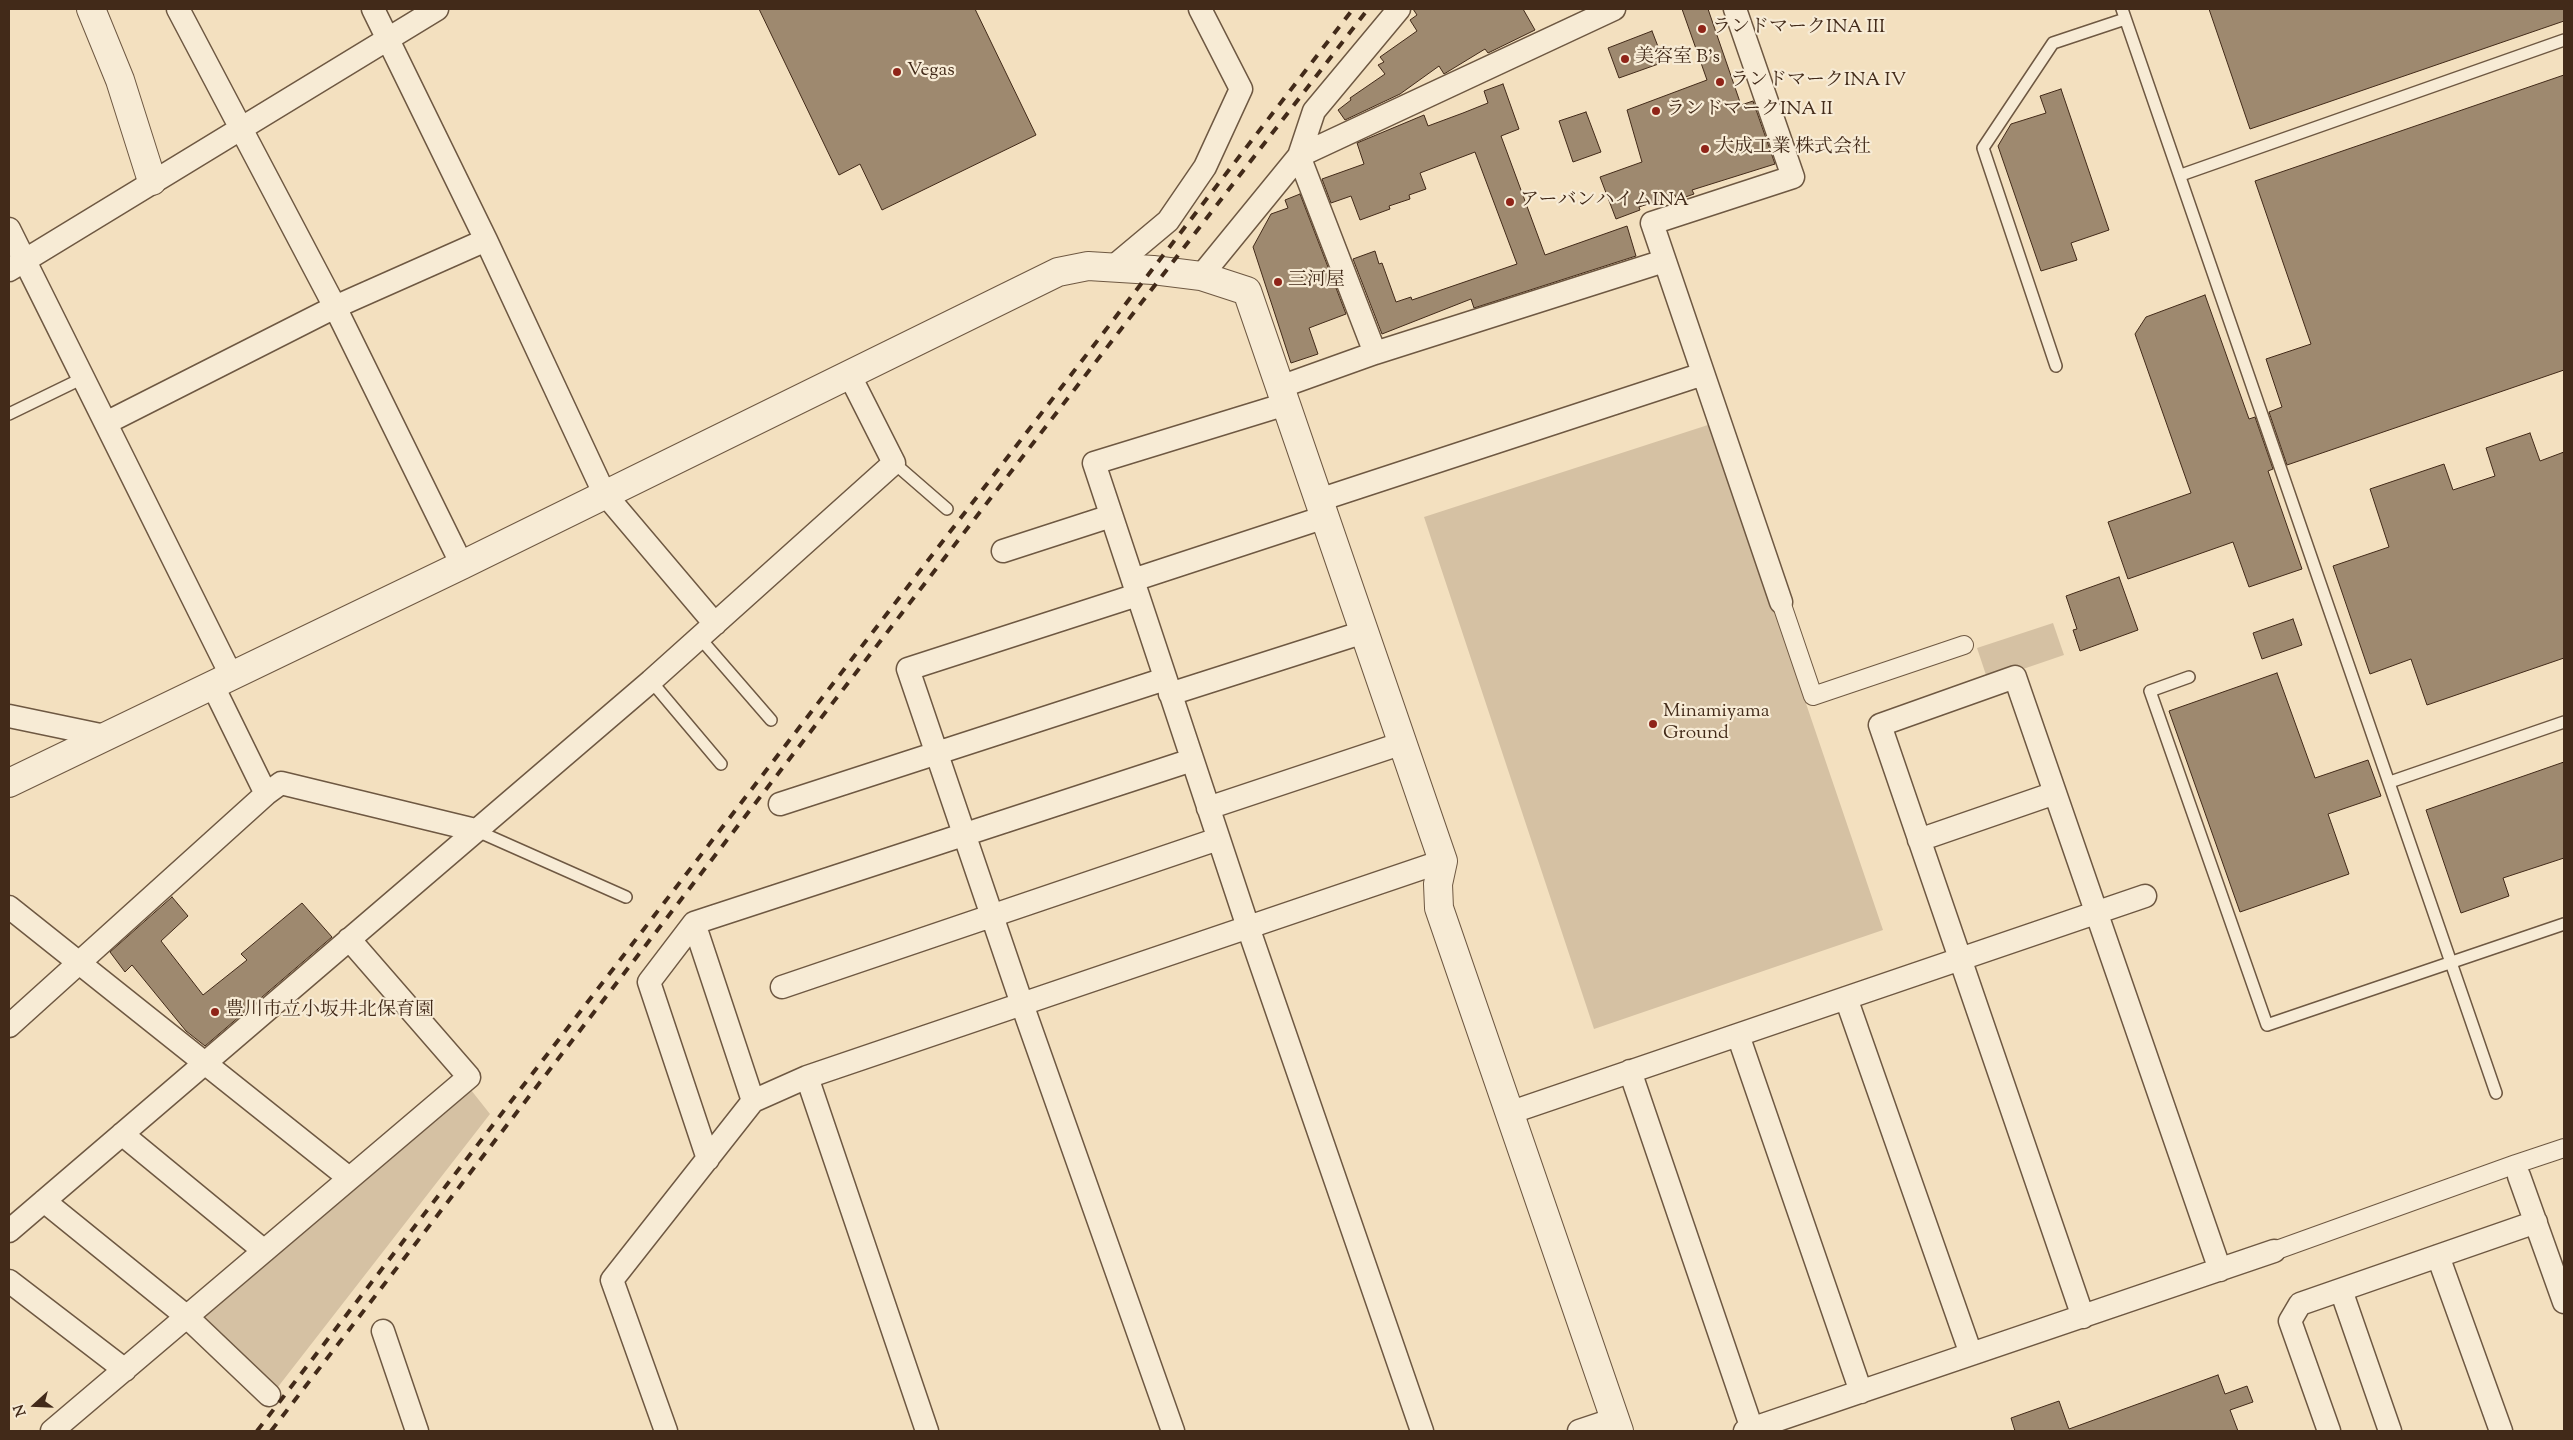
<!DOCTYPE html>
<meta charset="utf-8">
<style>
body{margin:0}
#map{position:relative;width:2573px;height:1440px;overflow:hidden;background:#f3e0bf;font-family:"Sorts Mill Goudy",serif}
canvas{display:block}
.frame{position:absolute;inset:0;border:10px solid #422a19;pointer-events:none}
.north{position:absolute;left:10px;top:1380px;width:50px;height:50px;-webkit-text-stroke:4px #f7ebd5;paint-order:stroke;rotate:250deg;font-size:14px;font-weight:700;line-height:20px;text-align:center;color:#422a19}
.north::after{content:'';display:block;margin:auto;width:18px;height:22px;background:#422a19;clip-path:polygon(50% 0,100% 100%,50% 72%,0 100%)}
</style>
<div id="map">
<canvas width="2573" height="1440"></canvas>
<div class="frame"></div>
<div class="north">N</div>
</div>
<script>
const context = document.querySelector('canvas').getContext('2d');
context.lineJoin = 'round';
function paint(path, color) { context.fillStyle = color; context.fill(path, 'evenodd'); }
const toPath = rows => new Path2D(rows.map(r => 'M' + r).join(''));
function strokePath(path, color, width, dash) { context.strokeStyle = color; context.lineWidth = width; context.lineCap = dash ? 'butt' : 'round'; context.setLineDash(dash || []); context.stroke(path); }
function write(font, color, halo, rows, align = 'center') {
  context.font = font + ' "Sorts Mill Goudy","Noto Serif JP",serif'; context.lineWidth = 4.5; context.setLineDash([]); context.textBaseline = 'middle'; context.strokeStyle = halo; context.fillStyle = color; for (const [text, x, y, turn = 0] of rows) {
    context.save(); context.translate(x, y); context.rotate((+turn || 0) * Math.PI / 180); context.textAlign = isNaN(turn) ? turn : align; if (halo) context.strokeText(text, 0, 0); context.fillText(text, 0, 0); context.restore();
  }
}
paint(toPath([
 [1711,424,1883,930,1594,1029,1424,517],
 [2053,623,2064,655,1988,681,1977,648],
 [471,1090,490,1114,274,1392,198,1320]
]), '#d5c1a3');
const building = toPath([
 [759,9,975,9,1036,135,882,210,860,164,839,175,759,9],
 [1413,9,1523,9,1535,30,1488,53,1485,49,1444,74,1439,66,1400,94,1345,120,1338,110,1351,100,1350,98,1385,74,1378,65,1384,62,1380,57,1417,31,1410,20,1417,15,1413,9],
 [1682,9,1708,9,1741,105,1753,101,1775,164,1692,190,1694,194,1677,200,1675,195,1639,207,1640,210,1616,219,1600,177,1642,162,1627,110,1707,80,1682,9],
 [2209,9,2564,9,2564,21,2250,129,2209,9],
 [1652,31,1664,62,1619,78,1608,48,1652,31],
 [2564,75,2564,370,2287,465,2269,412,2282,407,2266,359,2311,344,2255,181,2564,75],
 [1503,84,1519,129,1501,136,1545,255,1627,226,1636,256,1474,308,1471,299,1382,334,1353,259,1375,251,1379,264,1382,263,1396,302,1411,297,1412,300,1517,264,1475,152,1420,173,1426,189,1409,195,1410,199,1389,206,1390,209,1360,220,1351,196,1331,203,1322,179,1364,164,1357,143,1424,115,1428,126,1463,113,1488,103,1484,91,1503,84],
 [2061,89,2109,230,2071,243,2077,260,2041,271,1998,146,2011,124,2046,113,2040,96,2061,89],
 [1586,112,1601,152,1573,162,1559,121,1586,112],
 [1300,194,1346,314,1309,328,1318,354,1291,363,1253,247,1271,214,1288,208,1285,200,1300,194],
 [2205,295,2249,419,2255,417,2273,469,2268,471,2302,569,2249,587,2233,542,2128,579,2108,522,2191,493,2135,334,2146,317,2205,295],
 [2530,433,2540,461,2564,452,2564,658,2427,705,2411,659,2370,674,2333,566,2389,547,2370,489,2444,464,2453,490,2495,476,2486,448,2530,433],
 [2119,577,2138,630,2080,651,2073,630,2077,629,2066,596,2119,577],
 [2293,619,2302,645,2262,659,2253,633,2293,619],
 [2277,673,2315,778,2368,760,2381,796,2328,814,2349,874,2240,912,2169,711,2277,673],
 [2564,762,2564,858,2503,878,2509,896,2461,913,2426,810,2564,762],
 [172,897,188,916,161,941,203,995,247,960,241,954,302,903,332,937,205,1046,186,1031,132,965,125,972,110,952,172,897],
 [2218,1375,2225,1394,2247,1386,2253,1402,2230,1410,2238,1431,2015,1431,2011,1418,2059,1401,2069,1429,2218,1375]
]);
paint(building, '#9e896f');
strokePath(building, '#422a19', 1);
const service = toPath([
 [2122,9,2496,1093],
 [2181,175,2564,40],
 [2056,366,1983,148,2053,43,2125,19],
 [9,414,83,378],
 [894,463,947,509],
 [699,637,771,720],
 [2189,677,2150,691,2267,1025,2564,924],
 [651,681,721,764],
 [2390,782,2564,722],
 [475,830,626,897]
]);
const pedestrian = toPath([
 [1781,602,1813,696,1964,645],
 [2519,1176,2516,1164,2564,1148],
 [2274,1251,2516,1164]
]);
const minor = toPath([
 [178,9,335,307,462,565],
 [373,9,486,240,604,493,715,624],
 [1735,9,1793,177,1652,223,1781,602],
 [1299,156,1614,9],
 [1299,156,1375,353],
 [9,229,231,675],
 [1113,267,1168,221,1205,167,1241,89,1200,9],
 [9,270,437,9],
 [1201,276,1299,156,1314,111,1399,9],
 [1280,387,1375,353,1664,261],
 [1286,404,1094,463,1248,927,1422,1431],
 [106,423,335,307,486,240],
 [1319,500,1703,374],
 [1003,551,1111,516],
 [1133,580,1325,517],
 [1137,595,908,669,1022,1004,1173,1431],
 [212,684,266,794],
 [1170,694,1364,632],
 [9,716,105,736],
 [780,804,1165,679],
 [1208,808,1403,743],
 [1919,840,2055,793],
 [9,907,349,1178],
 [694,923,753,1101],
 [782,987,1218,839],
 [1846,998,1971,1354],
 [9,1026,266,794,281,783,475,830],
 [1738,1035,1861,1392],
 [1630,1071,1752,1429],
 [807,1077,927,1431],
 [1509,1113,2145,896],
 [122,1134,263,1250],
 [708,1159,649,982,694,923,1192,760],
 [2519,1176,2564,1302],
 [44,1201,186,1316,269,1395],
 [9,1231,651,681,894,463,849,374],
 [2438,1256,2501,1431],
 [9,1281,125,1370],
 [2341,1290,2390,1431],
 [2083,1317,1880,725,2015,677,2220,1270],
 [383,1331,417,1431],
 [52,1431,469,1077,349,939],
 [666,1431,612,1280,753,1101,807,1077,1443,861],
 [1579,1431,1615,1419],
 [1745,1431,2274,1251],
 [2329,1431,2290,1321,2300,1304,2536,1222]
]);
const tertiary = toPath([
 [91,9,120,80,152,181],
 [9,783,462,565,1058,272,1088,266,1153,270,1201,276,1247,291,1443,861,1438,884,1439,908,1619,1431]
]);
strokePath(service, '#6e5842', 14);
strokePath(pedestrian, '#6e5842', 20);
strokePath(minor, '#6e5842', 25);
strokePath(tertiary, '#6e5842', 30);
strokePath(service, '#f7ebd5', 11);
strokePath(pedestrian, '#f7ebd5', 18);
strokePath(minor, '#f7ebd5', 22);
strokePath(tertiary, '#f7ebd5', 28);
strokePath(toPath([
 [257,1431,1353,9],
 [271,1431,1368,9]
]), '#422a19', 4, [9, 9]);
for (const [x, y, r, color] of [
 [1702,29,5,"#8f2418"],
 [1625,59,5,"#8f2418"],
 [897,72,5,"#8f2418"],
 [1720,82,5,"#8f2418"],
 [1656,111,5,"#8f2418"],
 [1705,149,5,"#8f2418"],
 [1510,202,5,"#8f2418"],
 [1278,282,5,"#8f2418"],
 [1653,724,5,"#8f2418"],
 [215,1012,5,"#8f2418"]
]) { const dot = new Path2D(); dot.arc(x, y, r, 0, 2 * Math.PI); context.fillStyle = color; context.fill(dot); strokePath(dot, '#f7ebd5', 2); }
write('19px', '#422a19', '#f7ebd5', [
 ["ランドマークINA III",1712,29],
 ["美容室 B's",1635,59],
 ["Vegas",907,72],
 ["ランドマークINA IV",1730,82],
 ["ランドマークINA II",1666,111],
 ["大成工業 株式会社",1715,149],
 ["アーバンハイムINA",1520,202],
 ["三河屋",1288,282],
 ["Minamiyama",1663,713],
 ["Ground",1663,735],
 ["豊川市立小坂井北保育園",225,1012]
], 'left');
</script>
